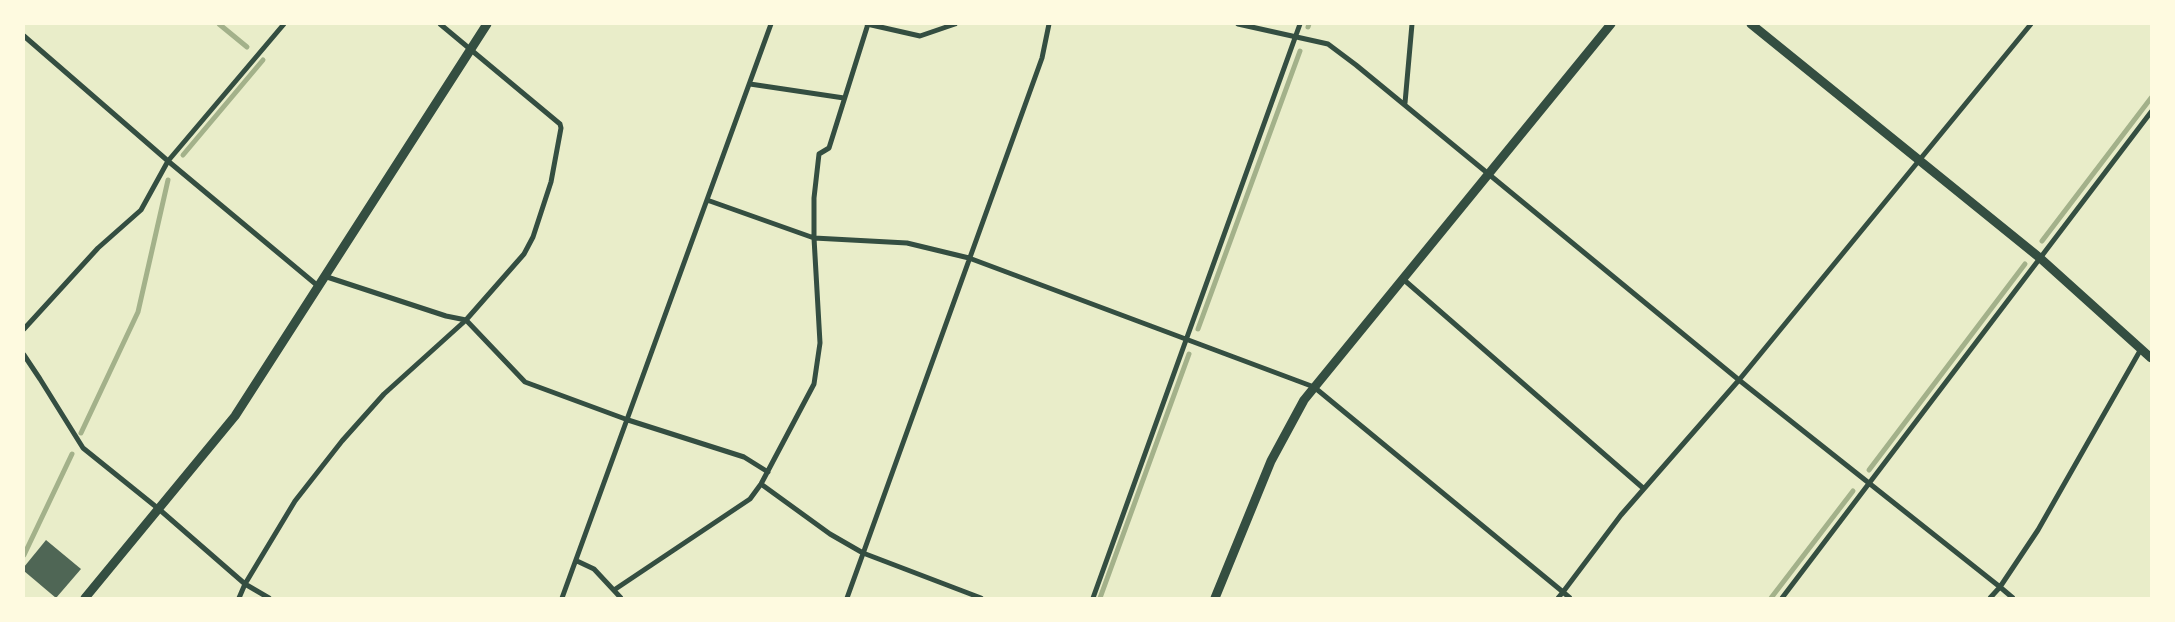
<!DOCTYPE html>
<style>
body{margin:0}
#map{position:relative;width:2175px;height:622px;overflow:hidden;background:#e9edc9;font-family:"Alegreya Sans",sans-serif}
canvas{display:block}
.frame{position:absolute;inset:0;border:25px solid #fefae0;pointer-events:none}
</style>
<div id="map">
<canvas width="2175" height="622"></canvas>
<div class="frame"></div>
</div>
<script>
const context = document.querySelector('canvas').getContext('2d');
context.lineJoin = 'round';
const toPath = rows => new Path2D(rows.map(r => 'M' + r).join(''));
function strokePath(path, color, width, dash) { context.strokeStyle = color; context.lineWidth = width; context.lineCap = dash ? 'butt' : 'round'; context.setLineDash(dash || []); context.stroke(path); }
function paint(path, color) { context.fillStyle = color; context.fill(path, 'evenodd'); }
strokePath(toPath([
 [219,24,247,47],
 [1308,27,1309,24],
 [183,155,263,60],
 [2042,241,2151,98],
 [1198,329,1300,51],
 [81,433,138,312,168,180],
 [1869,470,2025,264],
 [24,555,72,454],
 [1100,598,1189,354],
 [1771,598,1853,491]
]), '#a3b18a', 5);
paint(toPath([
 [46,540,81,569,56,598,24,571,24,567]
]), '#4f6655');
strokePath(toPath([
 [867,24,920,36,955,24],
 [1238,24,1328,44,1356,65,1739,380,2000,587,2038,530,2141,349],
 [24,36,168,161,318,286],
 [750,84,844,98],
 [1405,103,1412,24],
 [707,200,814,238,907,243,969,258,1314,387,1563,592,1621,515,1739,380,2031,24],
 [324,276,446,316,466,320,525,382,628,420,744,457,768,472],
 [1403,279,1643,488],
 [24,329,98,248,141,210,168,161,284,24],
 [24,355,40,379,83,448,160,510,245,584,295,501,342,441,384,394,466,320,524,254,533,237,551,182,561,128,560,124,440,24],
 [761,484,830,534,863,553,981,598],
 [577,561,594,569,621,598],
 [614,590,750,499,761,484,814,384,820,343,814,238,814,198,819,154,829,148,868,24],
 [239,598,245,584,269,598],
 [562,598,771,24],
 [847,598,1042,58,1049,24],
 [1093,598,1300,24],
 [1558,598,1563,592,1570,598],
 [1782,598,2151,112],
 [1990,598,2000,587,2013,598]
]), '#344e41', 5);
strokePath(toPath([
 [1751,24,2040,258,2151,358],
 [85,598,235,416,487,24],
 [1215,598,1271,461,1304,400,1611,24]
]), '#344e41', 9);
</script>
